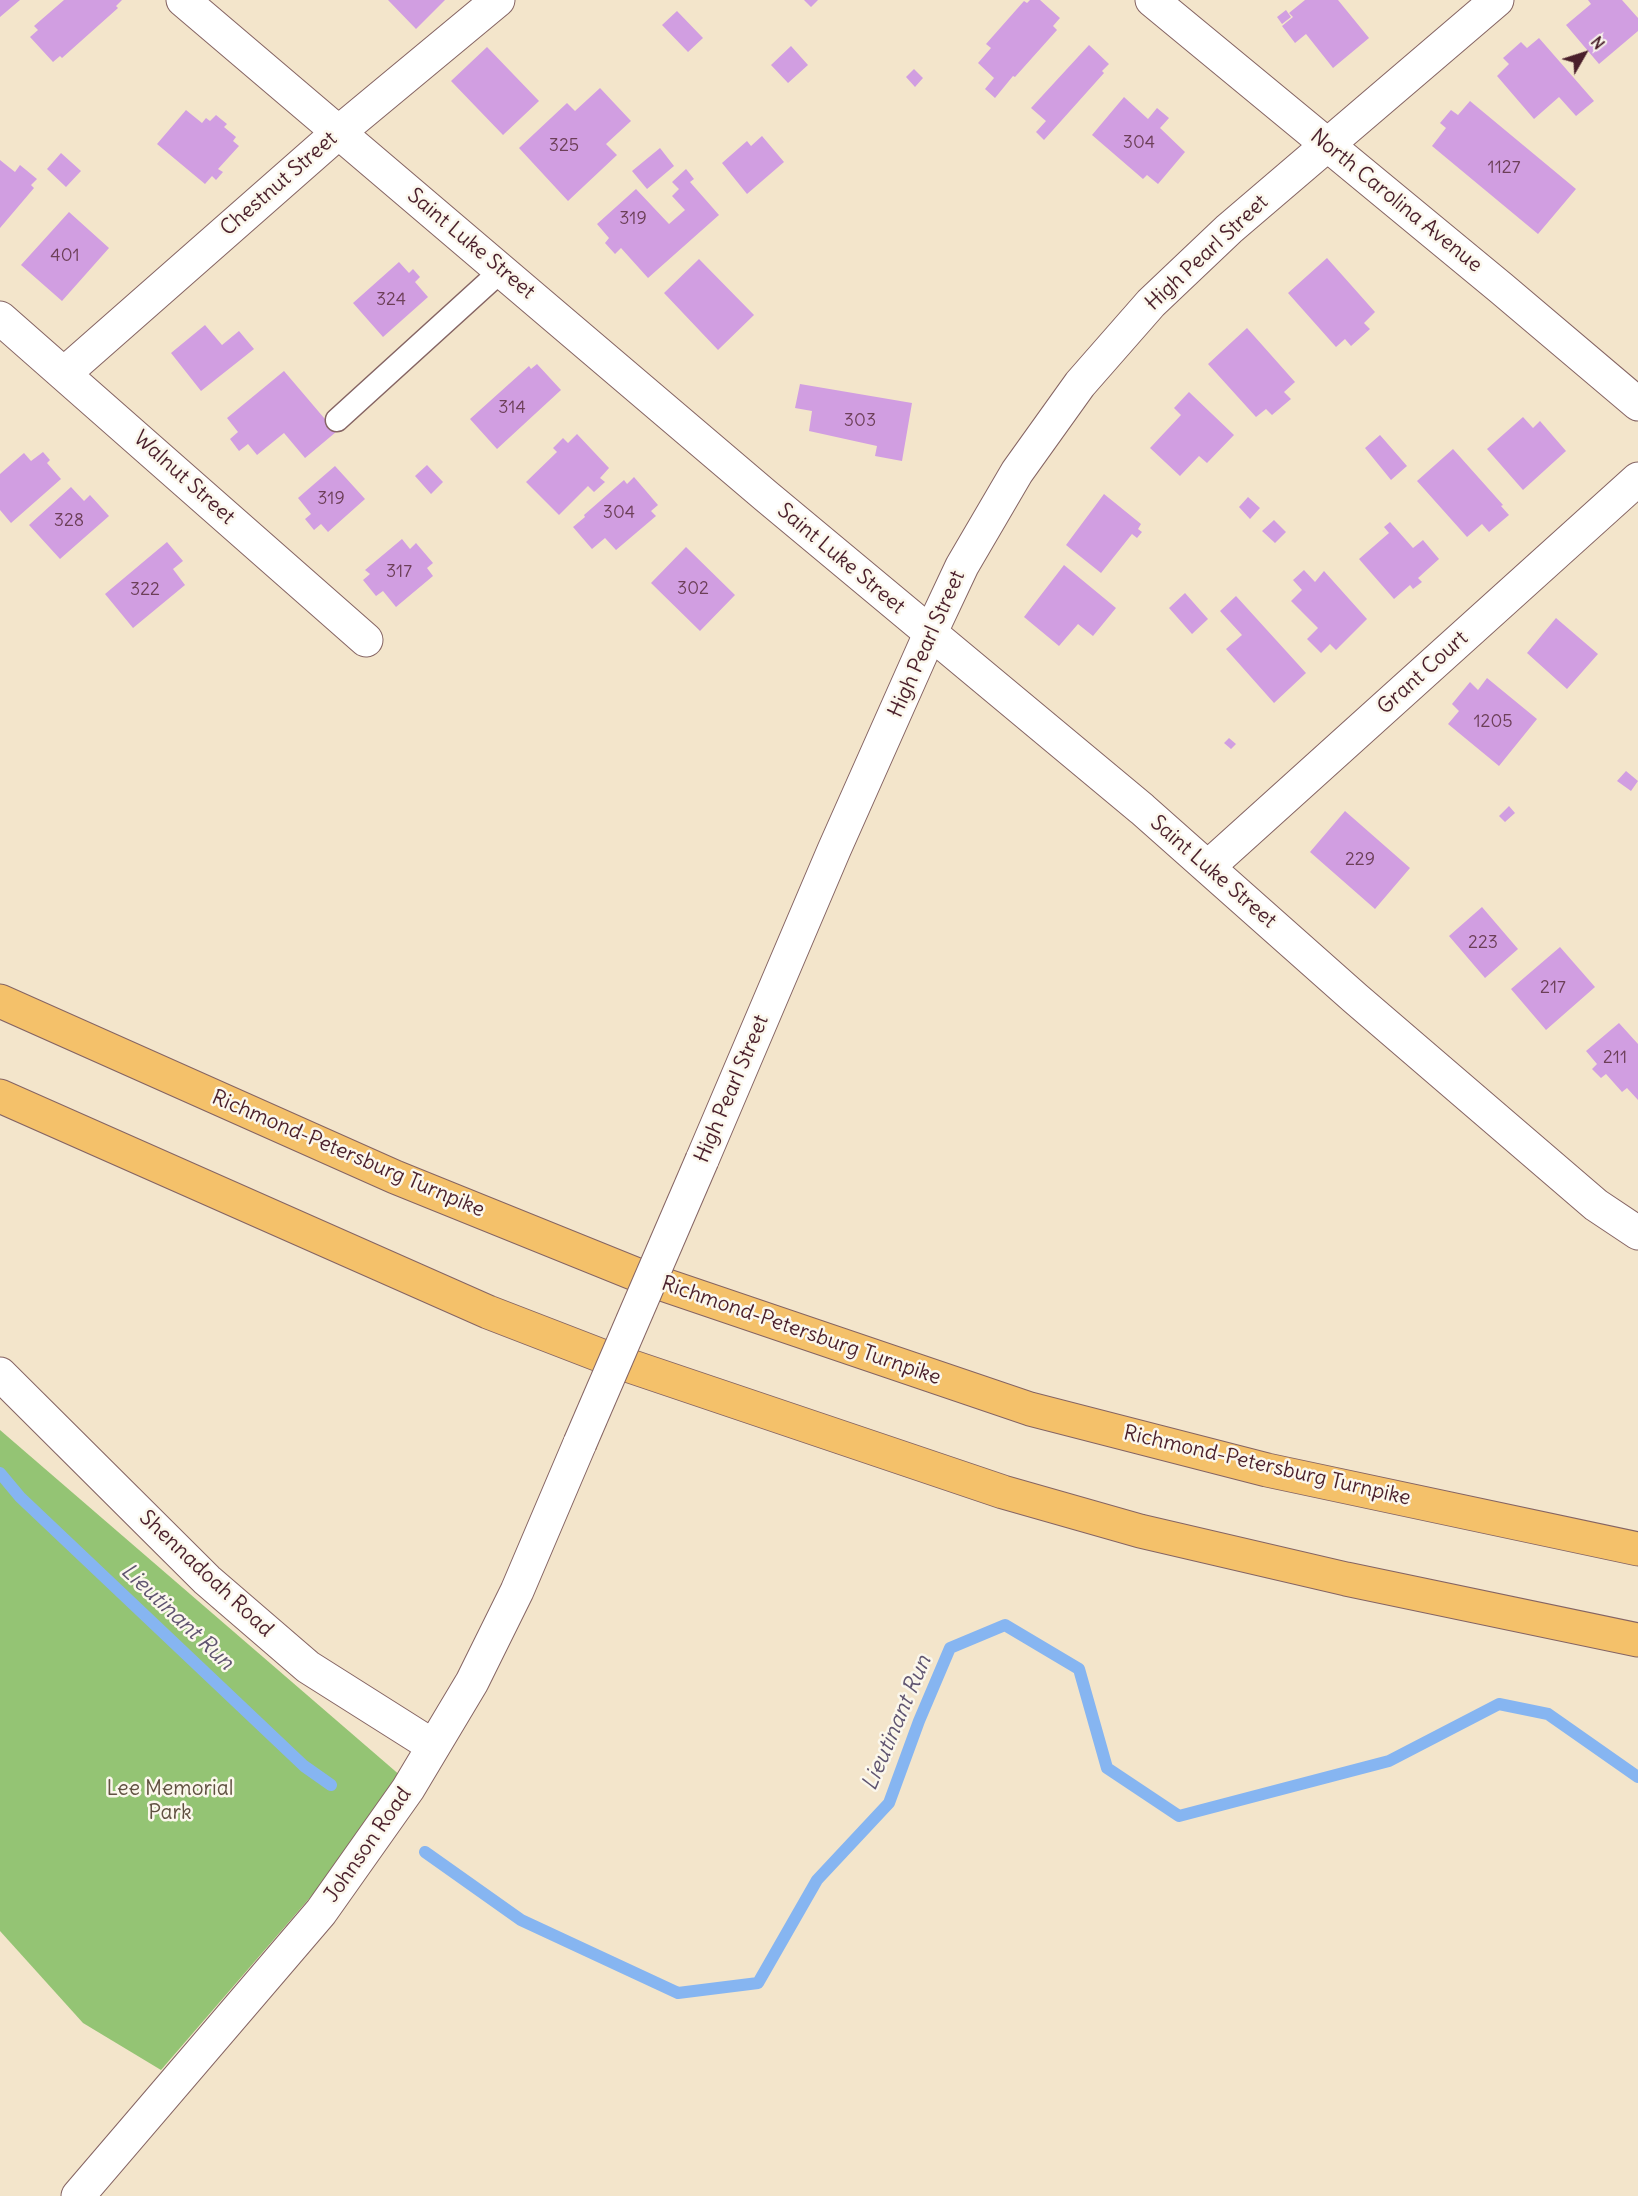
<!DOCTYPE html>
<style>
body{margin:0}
#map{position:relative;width:1638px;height:2196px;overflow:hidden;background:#f3e5cb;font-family:Delius,sans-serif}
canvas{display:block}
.north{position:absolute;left:1554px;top:24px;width:60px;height:60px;-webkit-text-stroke:4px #fbf7ec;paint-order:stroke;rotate:51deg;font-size:16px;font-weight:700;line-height:24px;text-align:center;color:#4a1f2b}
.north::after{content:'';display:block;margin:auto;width:21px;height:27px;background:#4a1f2b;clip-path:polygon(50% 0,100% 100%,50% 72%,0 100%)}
</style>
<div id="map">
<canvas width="1638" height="2196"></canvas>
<div class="north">N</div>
</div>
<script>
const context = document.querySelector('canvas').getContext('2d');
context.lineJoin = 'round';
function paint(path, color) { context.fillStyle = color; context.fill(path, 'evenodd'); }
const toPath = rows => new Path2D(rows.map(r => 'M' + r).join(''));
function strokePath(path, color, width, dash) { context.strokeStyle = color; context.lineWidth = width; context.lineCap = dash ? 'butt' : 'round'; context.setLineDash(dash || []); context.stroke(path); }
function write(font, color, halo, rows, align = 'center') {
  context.font = font + ' Delius,sans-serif'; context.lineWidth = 5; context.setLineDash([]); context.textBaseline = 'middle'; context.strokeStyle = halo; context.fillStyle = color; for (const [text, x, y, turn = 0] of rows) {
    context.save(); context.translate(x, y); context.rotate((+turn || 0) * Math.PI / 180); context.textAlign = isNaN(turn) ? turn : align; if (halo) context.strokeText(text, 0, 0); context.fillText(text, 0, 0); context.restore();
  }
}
paint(toPath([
 [0,1430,409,1783,161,2070,83,2023,0,1931]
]), '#94c474');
strokePath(toPath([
 [0,1473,20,1497,304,1766,331,1785],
 [425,1852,521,1920,678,1993,758,1983,817,1880,889,1803,919,1721,950,1648,1005,1625,1079,1669,1107,1768,1179,1816,1389,1761,1499,1704,1548,1714,1638,1777]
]), '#86b5f1', 12);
paint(toPath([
 [0,0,20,0,0,17],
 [64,0,122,0,116,6,118,8,62,58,60,56,53,62,30,37,38,30,34,26],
 [388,0,445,0,416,29],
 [804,0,818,0,811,7],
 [1030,0,1040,0,1060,18,1053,26,1057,30,1015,77,1013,76,995,98,985,89,994,78,978,63,991,48,986,44,1024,1,1027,3],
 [1305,0,1338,0,1369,38,1333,68,1306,34,1295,43,1282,26,1293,17,1289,13],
 [1588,0,1622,0,1638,18,1638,31,1599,64,1566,25,1591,4],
 [1286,10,1291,17,1282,24,1277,17],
 [677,11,703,38,688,52,662,25],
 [1539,38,1594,101,1576,116,1559,97,1534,119,1497,76,1509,64,1503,58,1521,42,1527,48],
 [1089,45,1109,64,1102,71,1104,73,1044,140,1036,132,1046,121,1031,108],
 [791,46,808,65,788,83,771,65],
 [487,47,539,101,503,135,451,81],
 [914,69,923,78,915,87,906,77],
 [600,88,631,121,606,144,617,155,568,201,519,148,567,103,575,111],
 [1124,97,1148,119,1157,108,1169,118,1160,128,1185,152,1158,184,1147,175,1143,179,1092,135],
 [1470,101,1576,189,1538,234,1432,146,1446,128,1440,123,1451,110,1458,115],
 [186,110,202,123,206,118,210,121,216,115,227,124,224,127,236,137,233,141,239,146,218,169,223,172,216,180,212,176,205,184,157,144],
 [762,136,784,162,747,194,722,163,747,141,751,146],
 [660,148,674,166,647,189,632,171],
 [61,153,81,171,66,187,47,169],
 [0,160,15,172,20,165,37,179,31,185,34,188,0,228],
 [686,169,694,179,690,182,719,215,648,278,621,248,615,254,605,243,609,238,597,224,636,189,669,224,685,210,672,196,679,189,672,182],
 [69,212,109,248,62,301,21,265],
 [1327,258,1375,312,1364,323,1370,329,1351,346,1345,339,1336,347,1288,293],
 [699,259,754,315,718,350,664,293],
 [399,262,409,273,413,269,420,277,415,282,428,297,383,337,353,303],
 [205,325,222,345,239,331,254,349,201,391,171,353],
 [1247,328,1295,382,1284,392,1291,399,1272,415,1266,409,1256,417,1208,364],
 [537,364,561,390,497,449,470,419,529,366,531,369],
 [284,371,336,432,305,458,284,433,257,455,248,444,239,451,230,439,238,432,227,418],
 [800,384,912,403,902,461,875,456,877,446,809,431,812,411,795,408],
 [1189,392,1234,435,1207,463,1199,456,1180,476,1150,448,1181,415,1174,408],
 [1523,417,1533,428,1540,421,1566,451,1523,490,1487,449],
 [577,434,609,468,600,478,605,482,594,492,588,486,559,515,526,482,557,452,553,448,563,438,568,443],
 [1380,435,1407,466,1391,480,1365,448],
 [1453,449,1503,505,1501,506,1509,515,1489,532,1482,524,1467,537,1417,481],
 [43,452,50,460,47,463,61,479,11,523,0,510,0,474,24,453,31,461],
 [427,465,443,482,431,494,415,476],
 [335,466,365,499,328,532,321,524,314,530,305,519,311,514,298,498],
 [634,477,658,505,651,511,656,516,616,550,605,538,592,549,573,527,585,517,584,515,624,480,627,484],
 [71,487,84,501,90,495,109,516,60,559,29,525],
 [1104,494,1141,524,1138,529,1142,532,1137,538,1132,534,1101,573,1066,545],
 [1248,497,1260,508,1250,519,1239,507],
 [1274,520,1286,532,1275,543,1262,531],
 [1390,522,1413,548,1423,540,1439,559,1418,578,1422,582,1413,589,1410,585,1394,599,1359,559,1389,533,1384,527],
 [402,539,410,549,416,543,433,563,427,568,433,576,396,607,383,591,376,596,363,580,370,574,365,570],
 [167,542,183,561,173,569,185,585,133,628,105,594],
 [686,547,735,595,700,631,651,583],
 [1064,565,1116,608,1093,636,1078,624,1059,646,1024,617],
 [1304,570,1315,582,1324,571,1367,619,1336,650,1330,644,1321,653,1307,639,1318,628,1291,601,1302,590,1293,580],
 [1185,593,1208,619,1192,634,1169,608],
 [1236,596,1306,673,1274,703,1226,649,1242,635,1220,611],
 [1556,618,1598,654,1567,689,1527,653],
 [1487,678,1537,719,1499,766,1448,724,1459,711,1452,704,1470,682,1478,690],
 [1229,738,1236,744,1231,749,1224,743],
 [1626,771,1638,781,1631,791,1617,781],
 [1509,806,1515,813,1505,822,1499,816],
 [1345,811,1410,868,1375,909,1310,852],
 [1482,907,1518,949,1485,978,1449,936],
 [1560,947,1595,987,1546,1030,1511,989],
 [1619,1023,1638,1044,1638,1100,1627,1088,1622,1092,1606,1074,1601,1078,1592,1069,1597,1064,1586,1051]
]), '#d19ee1');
const service = toPath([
 [337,420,502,270]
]);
const minor = toPath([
 [183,0,766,496,1142,809,1355,998,1596,1205,1638,1233],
 [1152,0,1501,288,1638,404],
 [0,318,366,640],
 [65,373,339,132,498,0],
 [1208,867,1638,479],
 [0,1374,207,1580,308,1667,433,1746]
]);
const tertiary = toPath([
 [702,1160,834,850,930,634,962,566,1017,472,1080,384,1151,303,1229,229,1497,0],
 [78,2196,321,1912,408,1789,472,1682,517,1591,580,1443]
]);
const motorway = toPath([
 [0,1001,395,1177,650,1280,1030,1409,1267,1470,1638,1549],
 [0,1096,488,1312,615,1361,1003,1492,1140,1531,1346,1579,1638,1640]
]);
strokePath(service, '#856463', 25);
strokePath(minor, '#856463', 35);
strokePath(tertiary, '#856463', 35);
strokePath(motorway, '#856463', 35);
strokePath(service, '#fff', 22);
strokePath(minor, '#fff', 33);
strokePath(tertiary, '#fff', 33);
strokePath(motorway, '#f4c16a', 33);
const tertiaryBridge = toPath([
 [580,1443,702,1160]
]);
strokePath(tertiaryBridge, '#856463', 35, []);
strokePath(tertiaryBridge, '#fff', 33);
write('18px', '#6c3f58', null, [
 ["304",1139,143],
 ["325",564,146],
 ["1127",1504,168],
 ["319",633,219],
 ["401",65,256],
 ["324",391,300],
 ["314",512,408],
 ["303",860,421],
 ["319",331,499],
 ["304",619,513],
 ["328",69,521],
 ["317",399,572],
 ["302",693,589],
 ["322",145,590],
 ["1205",1493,722],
 ["229",1360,860],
 ["223",1483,943],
 ["217",1553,988],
 ["211",1615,1058]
]);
write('21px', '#4a1f2b', '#fbf7ec', [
 ["Chestnut Street",279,184,-41],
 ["North Carolina Avenue",1396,201,39],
 ["Saint Luke Street",471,244,40],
 ["High Pearl Street",1207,253,-43],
 ["Walnut Street",184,478,42],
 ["Saint Luke Street",841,559,40],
 ["High Pearl Street",927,644,-66],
 ["Grant Court",1423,673,-42],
 ["Saint Luke Street",1213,872,41],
 ["High Pearl Street",732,1089,-67],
 ["Richmond-Petersburg Turnpike",348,1154,23],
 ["Richmond-Petersburg Turnpike",801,1331,19],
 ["Richmond-Petersburg Turnpike",1267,1466,13],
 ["Shennadoah Road",206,1574,43],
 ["Johnson Road",368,1845,-55]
]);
write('21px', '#605141', '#fbf7ec', [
 ["Lee Memorial",170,1789],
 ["Park",170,1813]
]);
write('italic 22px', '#5f5470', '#fbf7ec', [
 ["Lieutinant Run",177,1617,43],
 ["Lieutinant Run",897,1723,-67]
]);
</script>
